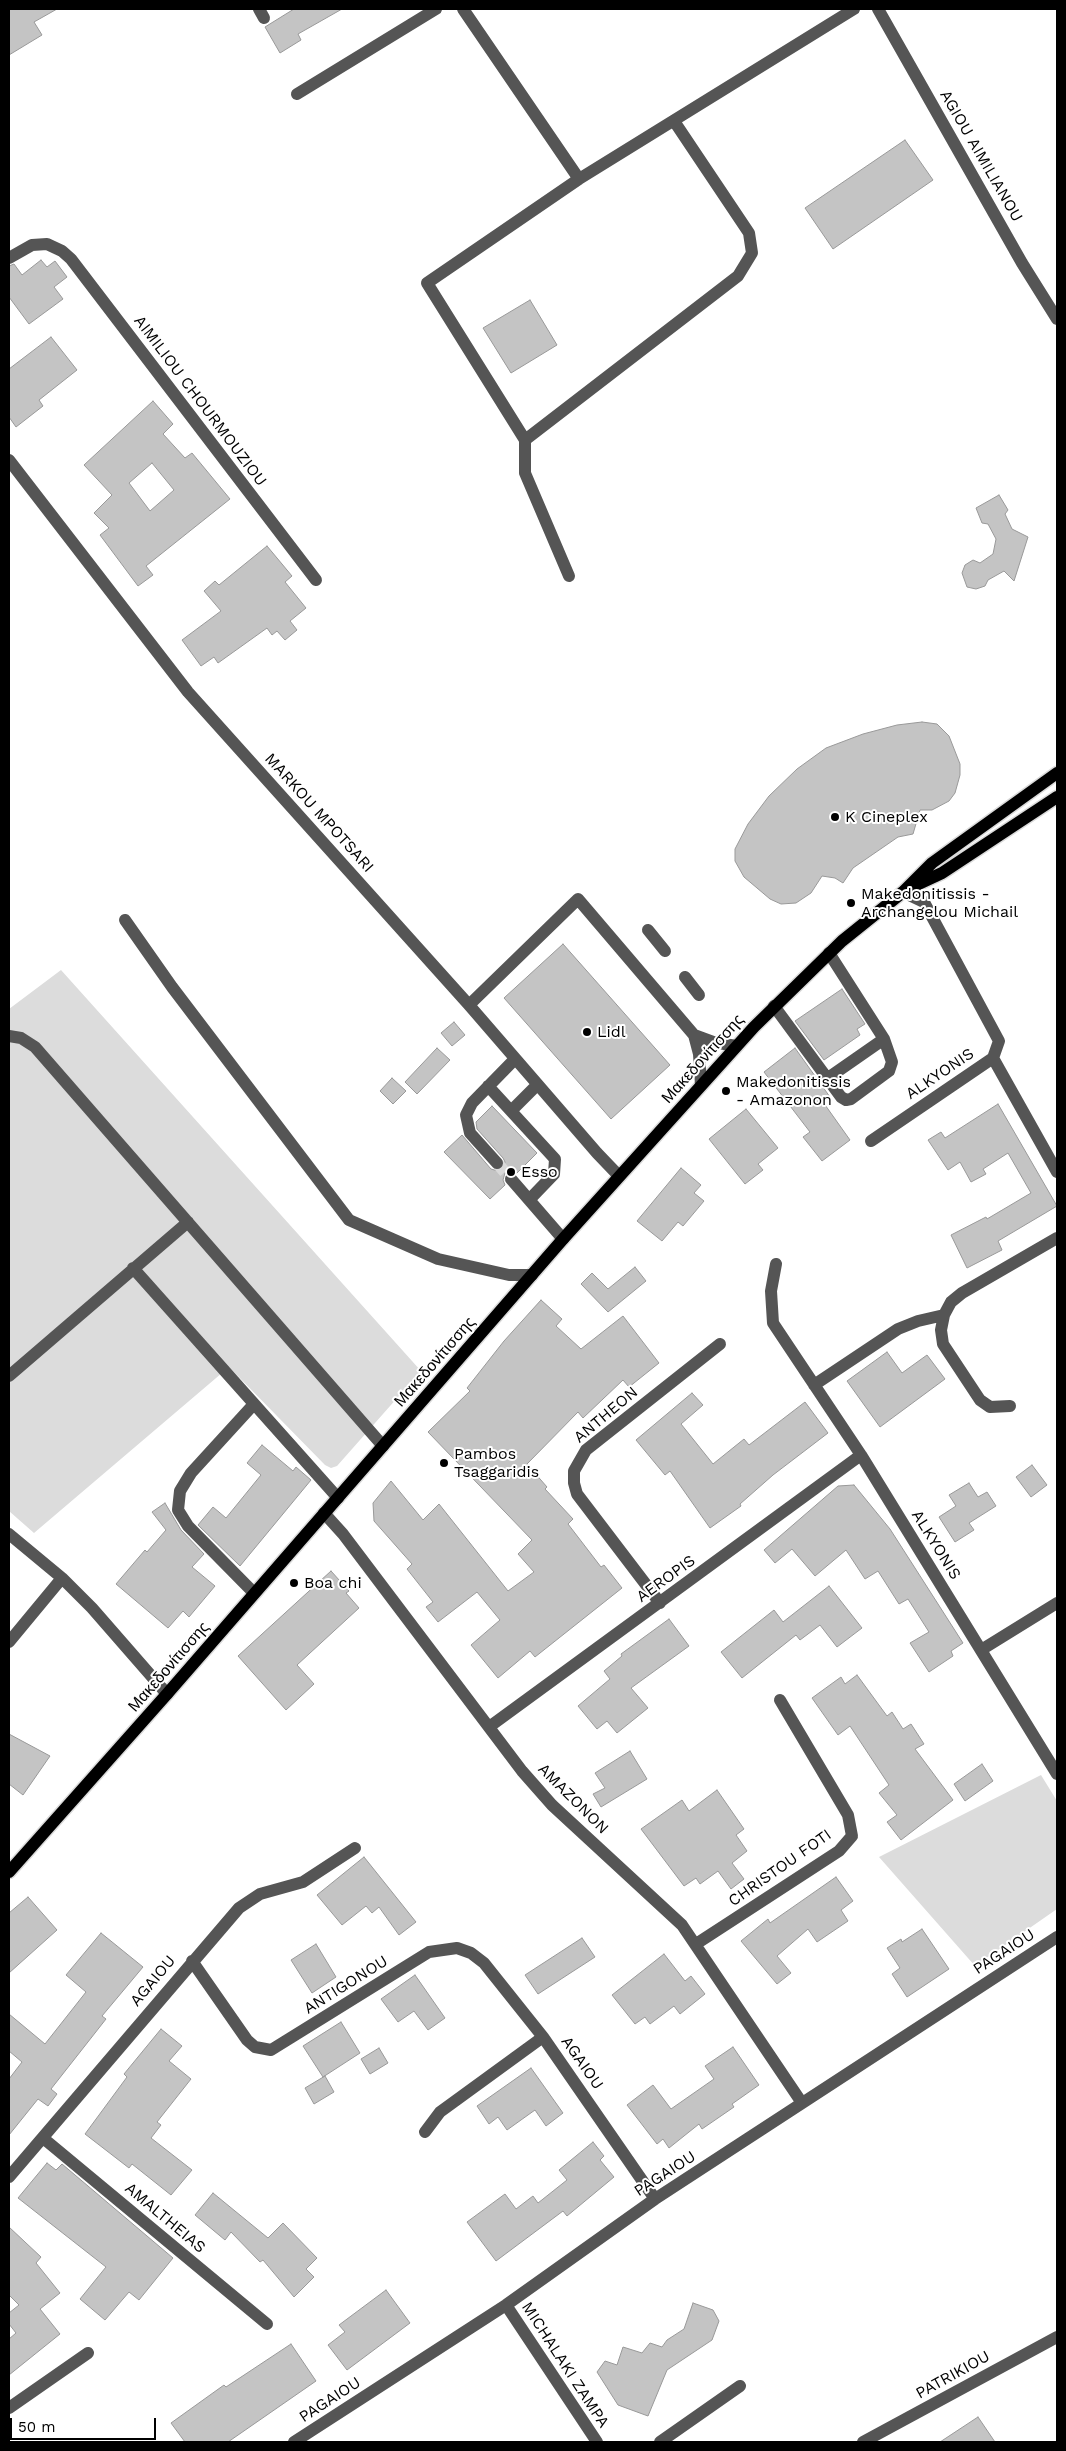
<!DOCTYPE html>
<meta charset="utf-8">
<style>
body{margin:0}
#map{position:relative;width:1066px;height:2451px;overflow:hidden;background:#fff;font-family:"Work Sans",sans-serif}
canvas{display:block}
.frame{position:absolute;inset:0;border:10px solid #000;pointer-events:none}
.scale{position:absolute;left:10px;top:2418px;width:146px;height:22px;box-sizing:border-box;border:2px solid #000;border-top:0;padding-left:6px;font-size:15px;line-height:18px;white-space:nowrap;color:#000;-webkit-text-stroke:4px #fff;paint-order:stroke}
</style>
<div id="map">
<canvas width="1066" height="2451"></canvas>
<div class="frame"></div>
<div class="scale">50 m</div>
</div>
<script>
const context = document.querySelector('canvas').getContext('2d');
context.lineJoin = 'round';
function paint(path, color) { context.fillStyle = color; context.fill(path, 'evenodd'); }
const toPath = rows => new Path2D(rows.map(r => 'M' + r).join(''));
function strokePath(path, color, width, dash) { context.strokeStyle = color; context.lineWidth = width; context.lineCap = dash ? 'butt' : 'round'; context.setLineDash(dash || []); context.stroke(path); }
function write(font, color, halo, rows, align = 'center') {
  context.font = font + ' "Work Sans",sans-serif'; context.lineWidth = 4; context.setLineDash([]); context.textBaseline = 'middle'; context.strokeStyle = halo; context.fillStyle = color; for (const [text, x, y, turn = 0] of rows) {
    context.save(); context.translate(x, y); context.rotate((+turn || 0) * Math.PI / 180); context.textAlign = isNaN(turn) ? turn : align; if (halo) context.strokeText(text, 0, 0); context.fillText(text, 0, 0); context.restore();
  }
}
paint(toPath([
 [61,970,421,1371,337,1466,331,1468,325,1465,229,1367,34,1533,9,1511,9,1009],
 [1041,1775,1057,1801,1057,1909,975,1966,879,1857]
]), '#dcdcdc');
const building = toPath([
 [9,9,57,9,34,22,42,35,9,55,9,9],
 [294,9,342,9,298,34,301,40,280,53,265,27,294,9],
 [905,140,933,180,833,249,805,208,905,140],
 [41,260,47,267,55,261,67,277,54,287,63,299,29,324,9,297,9,266,14,264,22,275,41,260],
 [530,300,557,345,511,373,483,328,530,300],
 [51,337,77,370,39,400,43,406,16,427,9,417,9,369,51,337],
 [153,401,173,424,163,434,185,458,192,453,230,499,146,566,153,575,138,586,100,535,109,528,94,513,112,495,84,465,153,401],
 [152,463,174,490,150,511,129,483,152,463],
 [999,495,1008,510,1005,514,1012,529,1028,537,1014,581,1004,571,988,580,985,586,976,589,967,587,962,573,965,565,973,560,980,563,993,554,996,539,988,524,982,523,976,508,999,495],
 [267,546,292,576,285,582,306,608,290,621,297,630,285,640,277,631,272,635,267,628,218,663,214,657,201,666,182,640,221,611,204,591,215,581,219,585,267,546],
 [922,722,937,724,949,736,960,764,960,775,955,793,949,801,932,810,920,810,913,834,898,837,853,868,843,883,835,878,822,876,811,893,796,903,781,904,770,899,744,877,735,861,735,849,748,824,769,796,797,769,826,748,863,734,897,725,922,722],
 [563,944,670,1065,611,1119,504,998,563,944],
 [842,989,865,1024,857,1029,860,1035,824,1060,795,1021,842,989],
 [454,1022,465,1035,452,1046,441,1033,454,1022],
 [437,1048,450,1060,417,1094,405,1082,437,1048],
 [795,1048,830,1097,823,1102,850,1140,822,1161,803,1137,810,1132,764,1072,795,1048],
 [392,1078,406,1091,393,1104,380,1091,392,1078],
 [998,1104,1057,1206,998,1241,1002,1250,967,1268,951,1235,986,1217,987,1219,1031,1193,1008,1153,983,1169,986,1174,971,1182,960,1162,948,1170,928,1140,941,1132,945,1138,998,1104],
 [492,1106,537,1153,517,1173,510,1171,505,1173,503,1180,505,1185,490,1199,444,1152,462,1135,491,1169,498,1171,503,1169,505,1162,503,1158,477,1129,476,1122,492,1106],
 [746,1109,778,1148,758,1164,763,1170,745,1184,709,1139,746,1109],
 [681,1168,701,1185,694,1193,704,1201,683,1226,678,1222,662,1241,637,1221,681,1168],
 [635,1267,646,1281,608,1312,581,1284,592,1273,608,1289,635,1267],
 [541,1300,562,1319,556,1326,581,1349,623,1316,659,1363,629,1387,623,1380,583,1418,578,1412,527,1464,547,1487,545,1489,573,1519,568,1524,601,1567,604,1565,622,1588,535,1657,530,1651,498,1678,471,1645,500,1620,477,1592,438,1622,426,1607,433,1602,407,1569,412,1564,374,1521,373,1503,391,1481,423,1520,439,1504,508,1591,534,1572,518,1554,532,1540,428,1432,470,1391,467,1388,504,1341,541,1300],
 [887,1352,902,1373,927,1355,945,1379,880,1427,847,1381,887,1352],
 [692,1393,703,1405,681,1424,713,1464,744,1439,749,1445,805,1402,828,1433,773,1475,740,1504,741,1506,710,1528,670,1471,665,1475,636,1440,692,1393],
 [262,1445,293,1471,296,1467,311,1480,240,1566,198,1525,213,1507,226,1518,261,1475,247,1463,262,1445],
 [1032,1465,1047,1485,1031,1497,1016,1477,1032,1465],
 [969,1483,978,1497,987,1492,996,1506,969,1523,974,1530,955,1542,939,1517,956,1506,949,1495,969,1483],
 [854,1485,890,1529,963,1643,951,1651,953,1656,929,1672,910,1643,929,1632,908,1599,899,1604,878,1571,865,1579,846,1550,815,1576,792,1549,775,1563,764,1550,838,1486,854,1485],
 [165,1503,181,1530,204,1554,192,1567,215,1586,189,1617,183,1611,168,1628,116,1584,145,1550,147,1552,166,1530,152,1512,165,1503],
 [331,1571,349,1591,346,1593,359,1608,297,1665,314,1684,286,1710,238,1656,331,1571],
 [829,1586,862,1628,837,1647,820,1625,800,1640,796,1635,742,1678,721,1652,774,1610,783,1622,829,1586],
 [669,1619,689,1646,631,1688,648,1708,617,1733,607,1721,597,1729,578,1706,610,1679,604,1671,622,1656,621,1654,669,1619],
 [857,1675,887,1716,892,1712,903,1729,911,1724,924,1744,915,1749,953,1800,901,1840,887,1822,897,1815,879,1793,889,1785,850,1726,838,1735,812,1698,841,1677,845,1684,857,1675],
 [9,1734,50,1756,23,1795,9,1784,9,1734],
 [630,1751,647,1779,601,1807,593,1794,605,1788,595,1773,630,1751],
 [982,1764,993,1781,965,1801,954,1784,982,1764],
 [717,1790,744,1829,736,1835,747,1851,732,1863,744,1879,731,1889,718,1871,700,1884,696,1878,684,1886,641,1829,682,1800,689,1811,717,1790],
 [364,1857,416,1922,399,1935,379,1907,372,1913,366,1906,342,1925,317,1895,364,1857],
 [836,1877,853,1901,841,1910,848,1921,817,1942,808,1929,777,1956,791,1973,777,1984,741,1941,768,1919,770,1923,836,1877],
 [28,1897,57,1930,9,1973,9,1913,28,1897],
 [922,1929,949,1969,907,1997,892,1974,900,1968,887,1948,901,1939,902,1942,922,1929],
 [101,1933,143,1967,102,2016,106,2019,51,2089,57,2094,48,2106,38,2099,9,2135,9,2079,22,2062,9,2051,9,2014,45,2044,86,1992,66,1975,101,1933],
 [582,1938,595,1957,538,1994,525,1975,582,1938],
 [316,1944,336,1977,312,1993,291,1960,316,1944],
 [664,1954,685,1981,691,1976,705,1994,680,2014,674,2006,650,2024,645,2017,635,2024,612,1995,664,1954],
 [415,1975,445,2018,428,2030,414,2011,398,2022,381,1999,415,1975],
 [341,2022,360,2053,323,2077,303,2046,341,2022],
 [161,2029,182,2046,169,2061,191,2079,157,2122,161,2125,151,2138,192,2170,171,2195,132,2164,129,2168,85,2134,127,2077,124,2074,161,2029],
 [733,2047,759,2085,732,2104,734,2107,702,2129,699,2124,669,2148,663,2139,657,2144,627,2105,653,2085,671,2109,714,2079,705,2066,733,2047],
 [379,2048,388,2063,370,2074,361,2059,379,2048],
 [531,2068,563,2113,546,2126,535,2110,507,2130,498,2117,489,2124,477,2106,531,2068],
 [325,2076,334,2092,314,2104,305,2088,325,2076],
 [593,2142,604,2156,600,2160,614,2177,567,2216,563,2211,496,2261,467,2222,505,2194,516,2209,533,2196,538,2203,567,2180,559,2170,593,2142],
 [47,2163,56,2170,62,2164,173,2258,139,2300,129,2292,105,2320,80,2299,106,2267,18,2198,47,2163],
 [213,2193,268,2238,283,2223,317,2258,306,2269,314,2277,294,2297,263,2260,260,2262,231,2232,225,2240,195,2215,213,2193],
 [9,2227,41,2257,36,2263,60,2293,40,2309,60,2334,9,2375,9,2339,16,2333,9,2324,9,2313,19,2305,9,2295,9,2227],
 [386,2290,410,2323,347,2370,328,2345,345,2332,339,2325,386,2290],
 [693,2303,713,2310,719,2321,712,2340,667,2370,648,2416,618,2405,597,2372,605,2361,617,2365,623,2347,642,2353,650,2343,662,2347,667,2340,684,2329,693,2303],
 [291,2344,316,2381,228,2442,185,2442,171,2423,224,2385,226,2387,291,2344],
 [978,2417,995,2442,940,2442,978,2417]
]);
paint(building, '#c4c4c4');
strokePath(building, '#999', 1);
strokePath(toPath([
 [497,1163,511,1179]
]), '#d9d9d9', 12, [12, 6]);
const major = toPath([
 [912,887,942,873,1057,797],
 [9,1872,167,1694,563,1239,754,1027,842,941,903,892,932,863,1057,773]
]);
strokePath(major, '#dbdbdb', 15);
strokePath(toPath([
 [259,9,264,18],
 [463,9,579,179],
 [878,9,1022,263,1057,319],
 [297,94,436,9],
 [9,258,32,245,47,244,62,251,71,259,316,580],
 [525,440,738,276,752,253,749,233,674,121],
 [9,460,188,692,469,1005,597,1153,619,1176],
 [569,576,525,473,525,440,427,283,579,179,854,9],
 [903,892,924,902,999,1041,993,1058],
 [125,920,172,987,349,1220,438,1259,509,1275,532,1275],
 [648,930,665,951],
 [685,977,699,995],
 [469,1005,578,899,694,1035,699,1054,701,1085],
 [774,1006,841,1097,846,1100,851,1099,889,1071,892,1062,884,1039,829,953],
 [694,1035,713,1042,736,1046],
 [9,1036,21,1038,35,1047,383,1446],
 [828,1078,884,1039],
 [488,1086,555,1159,554,1174,529,1200],
 [511,1111,537,1085],
 [871,1141,993,1058,1057,1172],
 [497,1163,470,1133,466,1115,472,1103,514,1060],
 [511,1179,563,1239],
 [776,1264,771,1291,773,1323,861,1455,1057,1774],
 [133,1268,338,1498],
 [9,1376,188,1222],
 [814,1385,898,1329,918,1321,944,1315],
 [254,1404,191,1473,180,1491,178,1510,188,1526,254,1593],
 [1010,1406,990,1407,980,1400,943,1344,941,1330,944,1315,951,1302,962,1293,1057,1238],
 [324,1513,343,1534,522,1771,552,1805,682,1925,802,2103],
 [9,1534,62,1578,92,1608,167,1694],
 [660,1603,577,1494,574,1483,574,1471,586,1450,720,1344],
 [9,1642,62,1578],
 [981,1650,1057,1603],
 [489,1727,861,1455],
 [696,1944,839,1851,852,1836,848,1815,780,1700],
 [192,1961,247,2040,255,2047,271,2050,429,1952,457,1948,471,1953,484,1963,543,2037,655,2199],
 [425,2132,440,2112,543,2037],
 [43,2138,267,2324],
 [9,2177,239,1908,260,1894,303,1882,355,1848],
 [506,2305,597,2442],
 [9,2408,88,2353],
 [294,2442,506,2305,655,2199,1057,1937],
 [660,2442,740,2386],
 [863,2442,1057,2337]
]), '#555', 12);
strokePath(major, '#000', 12);
for (const [x, y, r, color] of [
 [835,817,5,"#000"],
 [851,903,5,"#000"],
 [587,1032,5,"#000"],
 [726,1091,5,"#000"],
 [511,1172,5,"#000"],
 [444,1463,5,"#000"],
 [294,1583,5,"#000"]
]) { const dot = new Path2D(); dot.arc(x, y, r, 0, 2 * Math.PI); context.fillStyle = color; context.fill(dot); strokePath(dot, '#fff', 2); }
write('16px', '#000', '#fff', [
 ["AGIOU AIMILIANOU",981,156,60],
 ["AIMILIOU CHOURMOUZIOU",200,401,53],
 ["MARKOU MPOTSARI",319,813,48],
 ["Μακεδονίτισσης",703,1059,-48],
 ["ALKYONIS",940,1074,-34],
 ["Μακεδονίτισσης",435,1362,-49],
 ["ANTHEON",606,1415,-40],
 ["ALKYONIS",936,1545,58],
 ["AEROPIS",666,1579,-36],
 ["Μακεδονίτισσης",169,1667,-49],
 ["AMAZONON",573,1799,45],
 ["CHRISTOU FOTI",780,1868,-35],
 ["PAGAIOU",1004,1952,-33],
 ["AGAIOU",153,1981,-50],
 ["ANTIGONOU",346,1985,-32],
 ["AGAIOU",582,2063,55],
 ["PAGAIOU",665,2174,-33],
 ["AMALTHEIAS",165,2218,40],
 ["MICHALAKI ZAMPA",565,2365,57],
 ["PATRIKIOU",953,2375,-29],
 ["PAGAIOU",330,2400,-33]
]);
write('16px', '#000', '#fff', [
 ["K Cineplex",845,817],
 ["Makedonitissis -",861,894],
 ["Archangelou Michail",861,912],
 ["Lidl",597,1032],
 ["Makedonitissis",736,1082],
 ["- Amazonon",736,1100],
 ["Esso",521,1172],
 ["Pambos",454,1454],
 ["Tsaggaridis",454,1472],
 ["Boa chi",304,1583]
], 'left');
</script>
